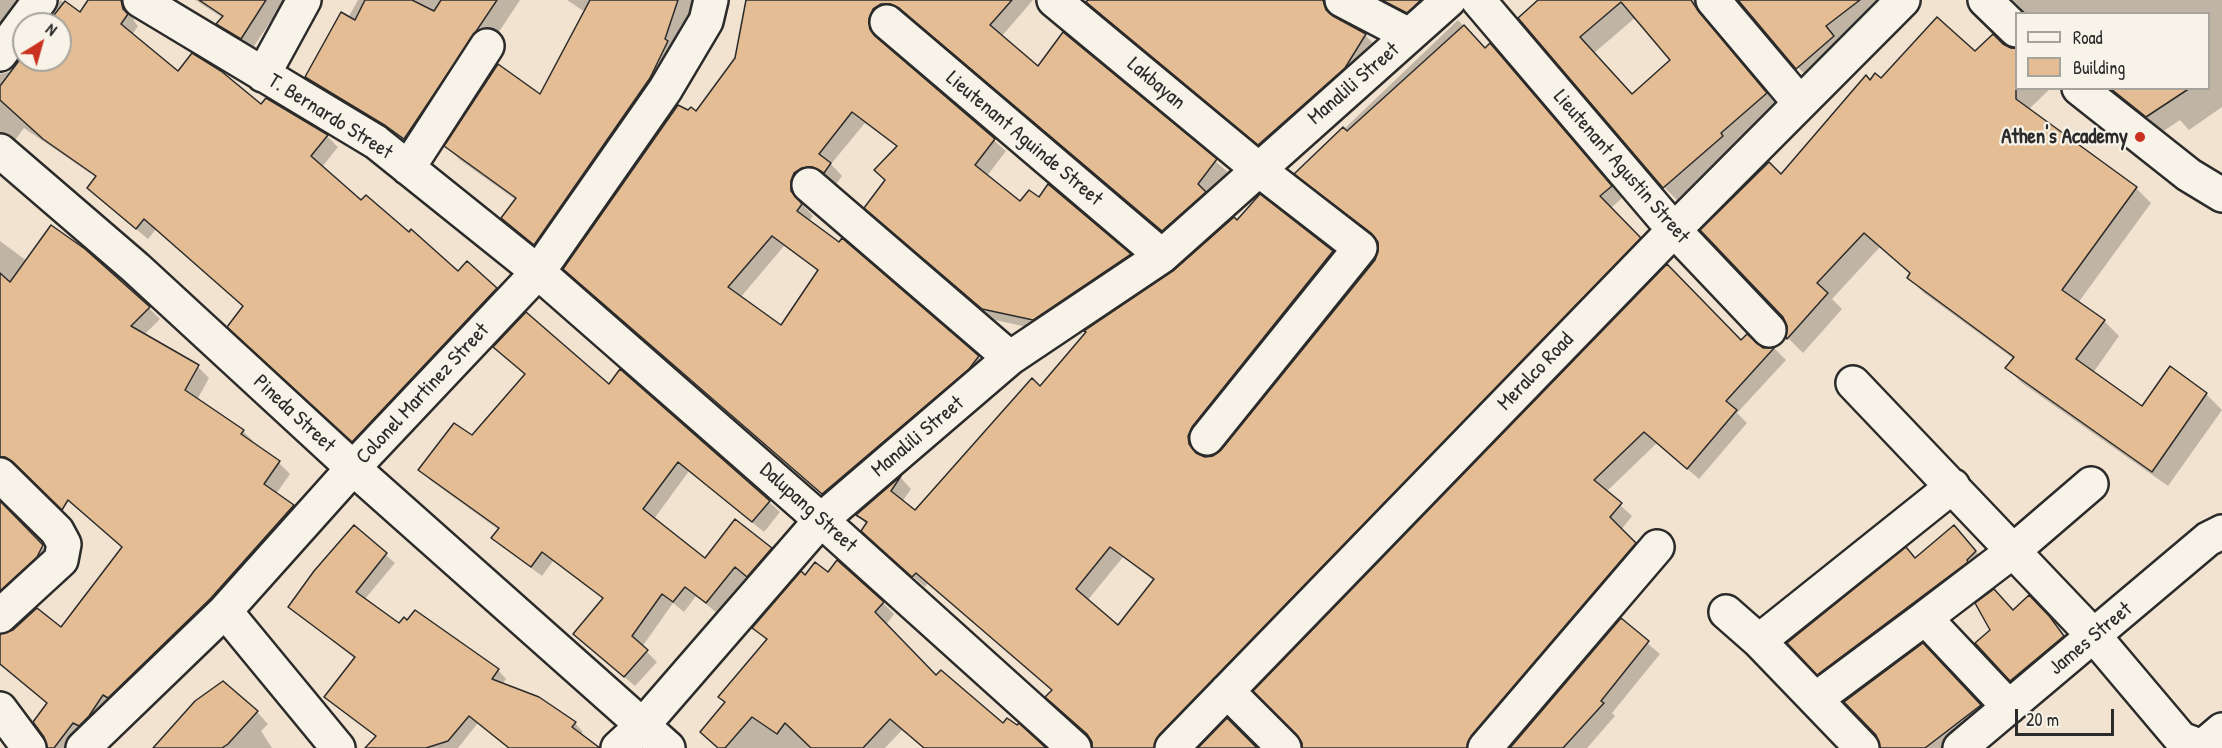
<!DOCTYPE html>
<style>
body{margin:0}
#map{position:relative;width:2222px;height:748px;overflow:hidden;background:#f1e3cf;font-family:"Patrick Hand",sans-serif}
canvas{display:block}
.legend{position:absolute;left:2015px;top:12px;width:195px;height:78px;box-sizing:border-box;background:#f7f3e8;border:2px solid #a5a39c;margin:0;padding:8px 10px;list-style:none;font-size:18px;color:#2b2b2b}
.legend li{display:flex;align-items:center;gap:12px;height:30px}
.legend b{width:30px;border:2px solid #a5a39c}
.north{position:absolute;left:12px;top:12px;width:60px;height:60px;box-sizing:border-box;background:#f7f3e8;border:2px solid #a5a39c;border-radius:50%;rotate:37deg;font-size:16px;font-weight:700;line-height:24px;text-align:center;color:#2b2b2b}
.north::after{content:'';display:block;margin:auto;width:21px;height:27px;background:#c8321e;clip-path:polygon(50% 0,100% 100%,50% 72%,0 100%)}
.scale{position:absolute;left:2015px;top:709px;width:99px;height:27px;box-sizing:border-box;border:3px solid #2b2b2b;border-top:0;padding-left:8px;font-size:18px;line-height:21px;white-space:nowrap;color:#2b2b2b;-webkit-text-stroke:4px #f7f3e8;paint-order:stroke}
</style>
<div id="map">
<canvas width="2222" height="748"></canvas>
<ul class="legend">
<li><b style="height:8px;background:#f7f3e8"></b>Road</li>
<li><b style="height:16px;background:#e4bd94"></b>Building</li>
</ul>
<div class="north">N</div>
<div class="scale">20 m</div>
</div>
<script>
const context = document.querySelector('canvas').getContext('2d');
context.lineJoin = 'round';
function paint(path, color) { context.fillStyle = color; context.fill(path, 'evenodd'); }
const toPath = rows => new Path2D(rows.map(r => 'M' + r).join(''));
function strokePath(path, color, width, dash) { context.strokeStyle = color; context.lineWidth = width; context.lineCap = dash ? 'butt' : 'round'; context.setLineDash(dash || []); context.stroke(path); }
function write(font, color, halo, rows, align = 'center') {
  context.font = font + ' "Patrick Hand",sans-serif'; context.lineWidth = 4.5; context.setLineDash([]); context.textBaseline = 'middle'; context.strokeStyle = halo; context.fillStyle = color; for (const [text, x, y, turn = 0] of rows) {
    context.save(); context.translate(x, y); context.rotate((+turn || 0) * Math.PI / 180); context.textAlign = isNaN(turn) ? turn : align; if (halo) context.strokeText(text, 0, 0); context.fillText(text, 0, 0); context.restore();
  }
}
paint(toPath([
 [0,0,36,0,0,49],
 [60,0,80,14,90,0,136,0,132,12,134,21,138,26,132,35,178,73,293,116,327,136,338,147,322,167,361,202,458,273,467,263,507,300,364,452,240,338,244,307,156,229,148,239,100,199,97,178,24,128,13,143,0,147,0,74,9,72,24,56,24,60,60,60,60,24,47,24,56,12],
 [195,0,301,0,294,10,283,3,252,49,229,35,218,24,223,18],
 [358,0,520,0,419,152,327,95,313,81],
 [567,0,697,0,679,53,549,258,503,218,516,200,460,160,446,146,541,97,585,12],
 [748,0,1033,0,1001,37,1038,68,1064,34,1228,172,1174,242,912,19,903,15,879,31,881,42,1006,151,987,176,1020,204,1039,199,1049,186,1141,267,1045,331,995,320,878,219,897,147,865,123,831,164,842,176,836,184,825,178,802,193,802,204,813,216,809,221,978,357,989,368,835,505,577,280,737,59],
 [784,246,819,272,782,327,740,298],
 [1083,0,1339,0,1334,13,1337,20,1365,35,1376,46,1271,155],
 [1374,0,1445,0,1419,23],
 [1540,0,1717,0,1709,19,1713,28,1781,109,1679,202,1664,187],
 [1636,17,1672,60,1632,95,1594,53],
 [1739,0,1894,0,1812,83],
 [2013,0,2222,0,2222,107,2189,130,2180,120,2162,132,2131,107,2116,92,2122,88,2208,88,2208,14,2027,14],
 [1458,20,1485,49,1502,57,1622,198,1610,209,1651,250,1169,748,1094,748,1093,741,1053,691,928,583,925,587,874,542,867,525,858,515,901,478,911,489,902,502,915,512,1041,388,1173,273,1237,222,1260,196,1332,252,1344,264,1199,448,1200,456,1204,458,1214,457,1222,451,1376,261,1380,252,1377,239,1308,185,1297,174],
 [1123,557,1154,581,1118,628,1087,601],
 [1993,36,2010,49,2016,50,2016,88,2051,88,2029,109,2136,188,2151,203,2078,303,2104,321,2119,336,2093,373,2143,408,2170,369,2206,394,2222,410,2168,486,2022,383,2007,368,2014,359,1924,293,1909,278,1911,274,1880,247,1832,299,1842,309,1803,353,1787,337,1789,326,1781,176,1870,81,1881,81,1975,53],
 [0,241,27,261,149,308,160,319,144,335,198,367,209,378,197,400,243,431,254,442,253,444,279,463,290,474,276,494,304,517,73,748,49,748,48,704,1,663,61,629,123,547,0,424],
 [1741,342,1763,349,1775,349,1786,360,1737,413,1747,423,1699,479,1657,443,1606,492,1632,516,1621,530,1646,556,1482,748,1304,748,1304,743],
 [609,387,769,502,780,512,764,532,689,471,654,519,705,560,771,549,781,560,758,586,746,577,717,613,696,596,684,612,673,603,642,647,657,662,635,686,585,644,603,599,553,561,542,576,504,548,493,538,499,530,430,480,420,469,472,437],
 [0,504,51,555,0,607],
 [354,527,395,563,364,600,399,625,498,670,506,679,502,685,575,723,583,732,580,736,580,748,509,748,478,723,458,748,367,748,377,737,326,697,355,659,290,607],
 [1954,527,1987,564,1830,685,1789,643,1916,559],
 [828,574,883,603,894,614,886,625,936,677,1004,725,1044,748,925,748,903,729,885,748,718,748,727,703,767,641,754,628,805,577],
 [2029,597,2059,629,2072,646,2021,690,1977,643],
 [1621,621,1660,654,1612,713,1615,716,1587,748,1512,748],
 [1933,655,1990,716,1948,748,1881,748],
 [257,712,268,724,261,731,272,748,164,748]
]), '#0003');
const building = toPath([
 [88,0,121,0,123,9,128,14,121,24,178,71,192,53,221,71,261,104,266,98,328,135,311,156,361,200,366,195,409,232,411,229,458,271,467,261,497,288,352,442,227,327,243,306,144,219,136,229,87,188,96,176,43,139,0,100,0,86,24,54,24,60,60,60,60,24,47,24,65,1,80,12,88,0],
 [199,0,266,0,241,39,216,24,223,16,199,0],
 [365,0,412,0,434,11,441,0,497,0,404,139,386,126,305,77,341,12,355,20,365,0],
 [590,0,678,0,665,39,668,41,650,78,534,245,501,218,516,198,444,146,498,64,540,94,590,0],
 [746,0,1012,0,990,25,1038,66,1063,32,1217,159,1198,184,1206,192,1162,231,899,8,890,4,881,4,873,9,869,19,870,29,875,36,995,139,975,165,1020,201,1029,190,1039,197,1048,184,1131,254,1033,320,982,309,864,208,885,180,874,170,897,146,852,112,819,154,831,163,824,173,812,167,802,168,794,173,791,181,791,191,802,204,797,211,839,242,842,238,979,356,969,369,822,494,563,269,678,105,688,110,691,107,696,111,735,58,746,0],
 [772,236,818,270,781,325,728,287,772,236],
 [1088,0,1323,0,1326,10,1333,16,1366,34,1345,68,1258,145,1086,2,1088,0],
 [1382,0,1421,0,1407,13,1382,0],
 [1538,0,1691,0,1699,12,1767,93,1721,133,1723,136,1663,188,1518,18,1538,0],
 [1621,2,1670,60,1632,94,1580,37,1621,2],
 [1738,0,1860,0,1826,26,1834,36,1796,69,1738,0],
 [1937,17,1975,51,1993,34,2003,44,2011,48,2016,48,2016,99,2137,187,2062,290,2105,320,2076,359,2142,406,2170,366,2207,393,2152,472,2005,368,2014,357,1907,278,1910,273,1864,233,1817,283,1828,293,1787,339,1786,338,1787,326,1783,317,1700,230,1769,162,1781,174,1866,75,1870,80,1875,73,1881,78,1937,17],
 [1464,25,1485,48,1490,43,1612,186,1600,196,1641,238,1159,735,1154,748,1092,748,1092,742,1087,734,1045,697,1052,690,916,573,912,577,861,531,867,522,856,515,901,476,891,491,915,510,1032,378,1040,386,1086,332,1084,331,1173,271,1234,217,1237,220,1260,194,1333,251,1192,427,1188,436,1189,444,1196,453,1205,457,1213,456,1221,450,1375,260,1378,251,1378,242,1371,233,1294,174,1343,127,1347,131,1464,25],
 [1110,547,1154,579,1118,625,1076,589,1110,547],
 [2110,88,2190,88,2146,117,2110,88],
 [51,225,85,249,150,307,131,326,199,365,185,390,244,430,241,434,280,461,264,484,294,505,211,598,108,698,103,695,89,716,79,726,73,723,54,748,47,748,44,737,33,722,47,703,0,664,0,634,13,630,37,608,61,627,122,547,68,500,62,510,13,462,5,457,0,457,0,273,10,282,51,225],
 [1667,264,1741,340,1747,334,1763,348,1775,347,1726,401,1737,410,1687,469,1644,432,1594,480,1622,503,1610,517,1636,543,1471,736,1467,748,1302,748,1302,743,1297,735,1253,691,1667,264],
 [526,312,609,384,620,369,770,501,752,522,678,462,643,509,705,558,735,519,772,548,747,577,735,567,706,603,685,587,673,602,662,594,632,636,648,650,624,677,573,634,603,598,542,552,531,567,491,538,499,528,418,470,454,423,472,435,525,374,493,347,526,312],
 [0,501,43,545,37,557,0,591,0,501],
 [354,525,387,553,356,592,399,623,404,617,407,620,415,610,499,669,492,679,539,697,576,722,572,727,600,748,509,748,469,716,448,741,426,748,365,748,376,736,324,697,355,657,288,607,314,571,354,525],
 [1954,525,1976,551,1967,560,1968,562,1817,675,1787,643,1906,547,1915,558,1954,525],
 [837,560,884,602,875,612,936,675,941,670,1003,723,1007,718,1017,725,1019,723,1046,748,924,748,890,719,863,748,811,748,785,723,777,734,752,717,725,748,718,748,700,732,725,702,718,697,767,639,752,628,801,571,805,575,815,562,828,572,837,560],
 [1994,589,2013,610,2029,595,2050,617,2064,636,2010,681,1975,643,1990,630,1975,603,1994,589],
 [1621,618,1649,641,1601,701,1604,703,1563,748,1510,748,1621,618],
 [1923,643,1981,705,1925,748,1880,748,1876,735,1844,702,1923,643],
 [223,681,258,711,228,744,222,748,153,748,195,701,223,681],
 [1227,718,1257,748,1198,748,1227,718]
]);
paint(building, '#e4bd94');
strokePath(building, '#2b2b2b', 1.5);
const minor = toPath([
 [140,0,376,142,538,272,821,520,1074,748],
 [1054,0,1258,169,1360,248,1207,438],
 [1342,0,1409,35],
 [1478,0,1674,230,1769,330],
 [1713,0,1800,103],
 [1985,0,2016,30],
 [887,22,1162,256],
 [0,54,40,0],
 [263,75,304,0],
 [2079,88,2189,175,2222,195],
 [0,151,136,268,353,468,668,748],
 [408,168,487,46],
 [809,185,1010,358],
 [1853,383,2094,636,2181,739,2202,747,2222,730],
 [0,475,57,531,64,544,61,560,0,616],
 [225,611,338,748],
 [1726,612,1759,641,1862,748],
 [1759,641,1953,486],
 [1227,691,1284,748],
 [1816,699,1925,618],
 [2009,707,1925,618,2013,551,2091,484],
 [0,709,29,748],
 [83,748,225,611,353,468,538,272,665,90,706,21,711,0],
 [618,748,643,725,821,520,1010,358,1162,256,1449,0],
 [1172,748,1674,230,1903,0],
 [1485,748,1657,547],
 [1960,748,2208,539,2222,532]
]);
strokePath(minor, '#2b2b2b', 38);
strokePath(minor, '#f7f3e8', 33);
for (const [x, y, r, color] of [
 [2140,137,6,"#c8321e"]
]) { const dot = new Path2D(); dot.arc(x, y, r, 0, 2 * Math.PI); context.fillStyle = color; context.fill(dot); strokePath(dot, '#f7f3e8', 2); }
write('21px', '#2b2b2b', '#f7f3e8', [
 ["Lakbayan",1156,84,40],
 ["Manalili Street",1354,84,-41],
 ["T. Bernardo Street",330,117,32],
 ["Lieutenant Aguinde Street",1024,139,40],
 ["Lieutenant Agustin Street",1621,167,49],
 ["Meralco Road",1536,372,-46],
 ["Colonel Martinez Street",423,394,-47],
 ["Pineda Street",294,414,43],
 ["Manalili Street",918,437,-40],
 ["Dalupang Street",808,508,42],
 ["James Street",2091,639,-40]
]);
write('bold 21px', '#2b2b2b', '#f7f3e8', [
 ["Athen's Academy",2128,137]
], 'right');
</script>
